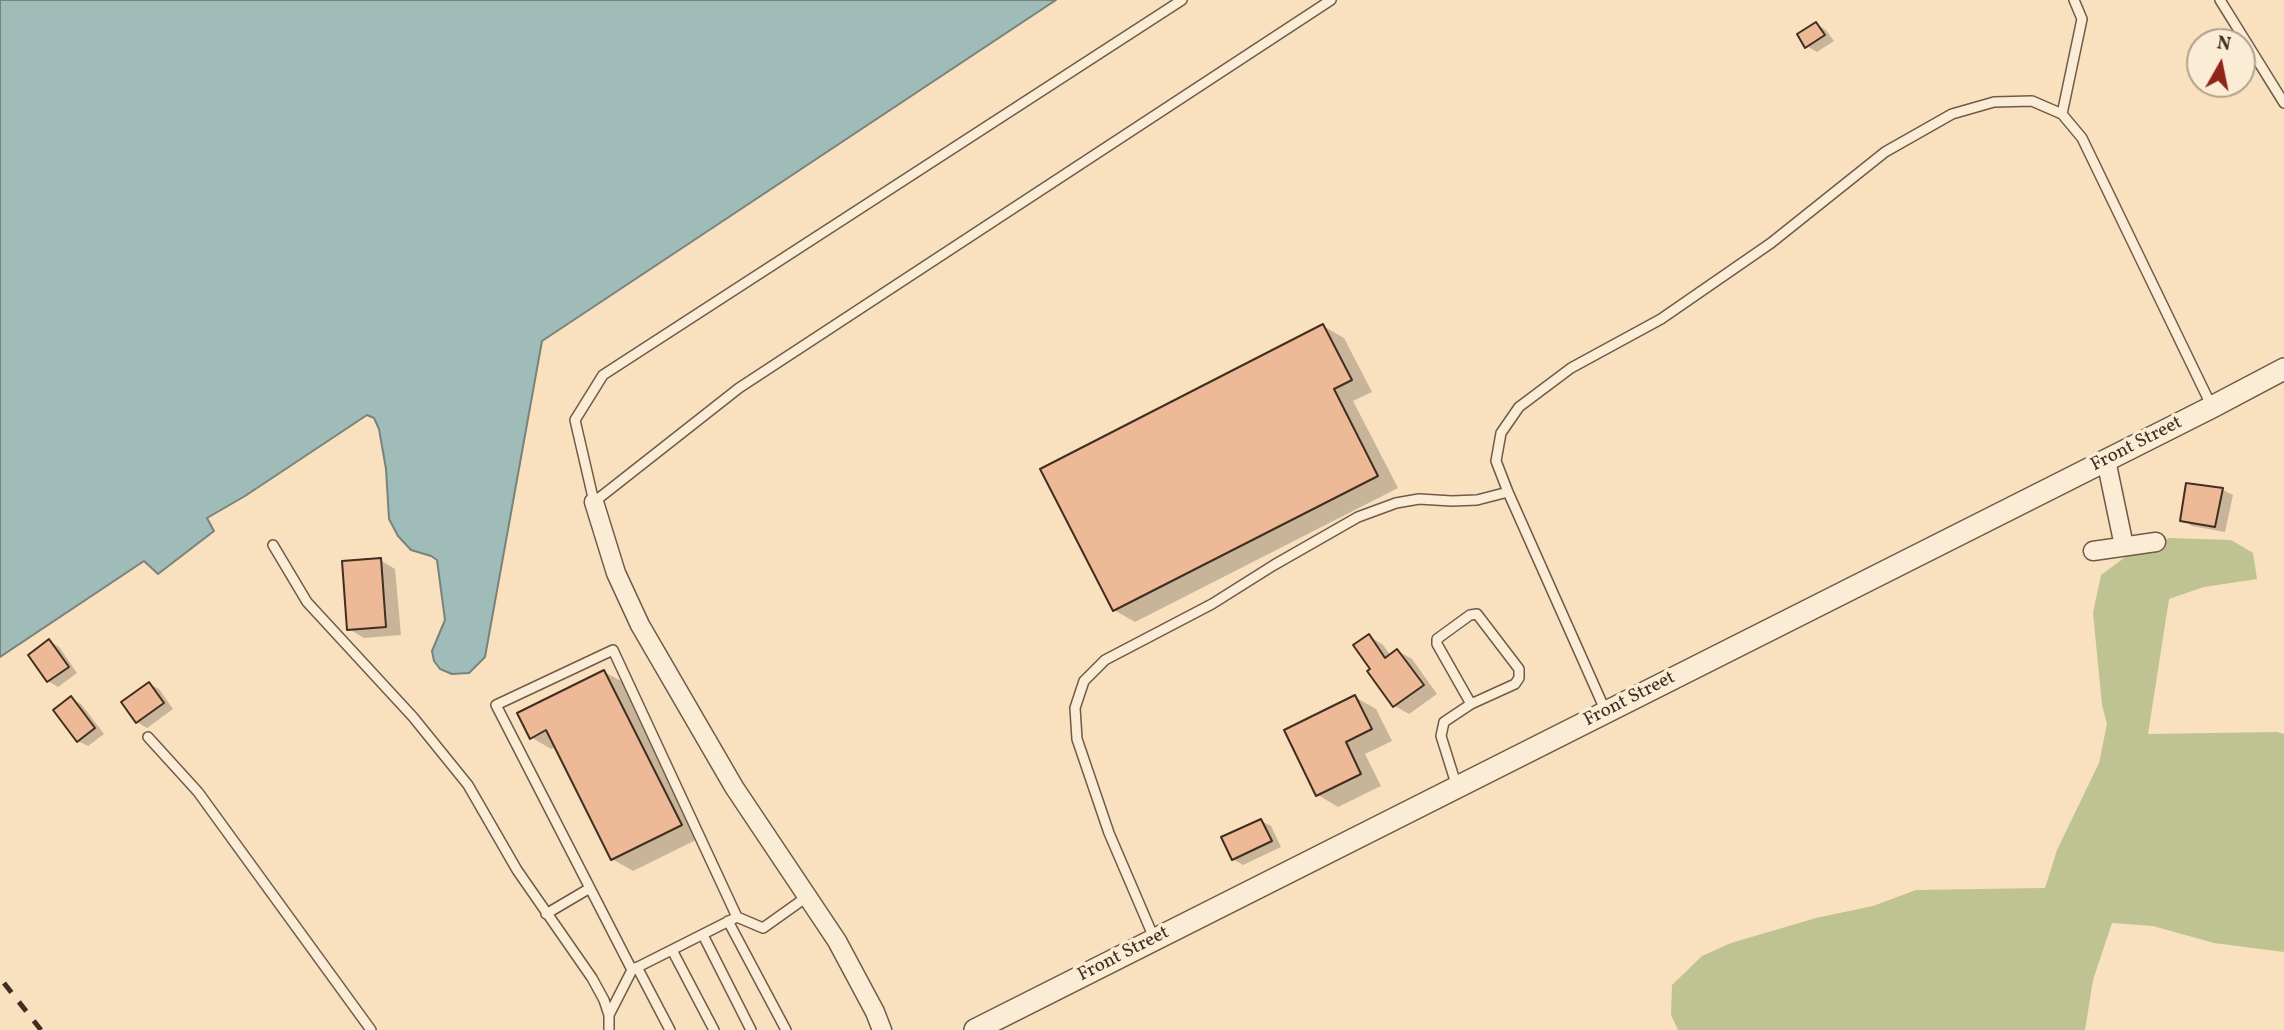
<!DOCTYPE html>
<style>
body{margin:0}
#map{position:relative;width:2284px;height:1030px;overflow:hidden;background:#f9e1c0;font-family:Vollkorn,serif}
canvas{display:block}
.north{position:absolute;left:2186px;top:28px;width:70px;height:70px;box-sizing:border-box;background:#fbecd6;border:2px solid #b0a08d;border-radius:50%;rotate:9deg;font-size:19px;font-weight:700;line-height:28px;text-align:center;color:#402e20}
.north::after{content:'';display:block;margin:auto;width:24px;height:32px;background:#8f2418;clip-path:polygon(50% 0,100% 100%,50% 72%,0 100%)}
</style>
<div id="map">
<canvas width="2284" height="1030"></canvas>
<div class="north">N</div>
</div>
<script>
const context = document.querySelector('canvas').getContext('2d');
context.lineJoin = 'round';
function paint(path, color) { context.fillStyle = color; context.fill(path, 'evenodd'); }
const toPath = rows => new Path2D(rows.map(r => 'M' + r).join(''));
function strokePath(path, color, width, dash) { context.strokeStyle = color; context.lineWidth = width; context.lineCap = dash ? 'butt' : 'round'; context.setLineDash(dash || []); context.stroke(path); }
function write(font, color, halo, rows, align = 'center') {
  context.font = font + ' Vollkorn,serif'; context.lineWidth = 7; context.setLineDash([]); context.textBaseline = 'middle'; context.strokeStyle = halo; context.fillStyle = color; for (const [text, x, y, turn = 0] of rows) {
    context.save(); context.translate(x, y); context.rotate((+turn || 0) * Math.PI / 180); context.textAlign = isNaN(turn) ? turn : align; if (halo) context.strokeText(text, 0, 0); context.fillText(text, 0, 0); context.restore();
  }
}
paint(toPath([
 [2169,538,2231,540,2253,553,2257,579,2204,587,2169,599,2148,734,2277,732,2284,734,2284,952,2214,943,2153,926,2112,923,2093,980,2085,1030,1678,1030,1671,1015,1672,985,1702,956,1731,943,1816,918,1873,906,1916,890,2045,888,2057,850,2099,763,2107,724,2102,705,2093,613,2101,575,2128,555]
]), '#bfc291');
const water = toPath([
 [0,0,1056,0,542,341,485,657,469,673,452,674,440,669,434,661,432,651,445,620,437,560,431,556,411,550,398,536,389,519,386,469,379,429,374,418,367,415,245,496,207,518,214,531,158,574,144,561,0,657,0,0]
]);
paint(water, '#9fbcb9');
strokePath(water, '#79837c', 2);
paint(toPath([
 [1816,24,1826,30,1834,41,1817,52,1807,46],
 [1323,326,1344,338,1372,392,1353,401,1398,488,1135,622,1114,610],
 [2187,485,2223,490,2233,495,2225,532,2192,526,2182,520],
 [380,560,395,569,401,635,364,638,349,629],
 [1369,636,1383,645,1391,656,1398,651,1412,659,1437,694,1409,714,1395,706,1372,669],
 [49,641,59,647,77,673,58,687,48,681],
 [604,672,625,683,702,837,633,871,612,859,556,747,551,749,531,737],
 [149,684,159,689,173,709,147,728,137,722,123,703],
 [1355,697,1376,709,1392,741,1365,754,1381,786,1338,807,1318,795],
 [71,698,81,704,104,734,88,746,78,741],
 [1261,821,1271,826,1281,847,1243,865,1233,859]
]), '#0003');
const building = toPath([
 [1816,22,1825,35,1805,48,1797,34,1816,22],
 [1323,324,1352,380,1334,389,1378,476,1113,611,1040,469,1323,324],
 [2186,483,2223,488,2215,527,2180,521,2186,483],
 [381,558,386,627,347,630,342,561,381,558],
 [1369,634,1385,658,1397,649,1424,685,1393,707,1367,671,1370,669,1353,645,1369,634],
 [49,639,69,667,47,682,28,655,49,639],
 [604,670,682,825,611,860,546,730,530,739,517,713,604,670],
 [149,682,164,703,136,723,121,702,149,682],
 [1355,695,1372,729,1346,742,1361,774,1316,796,1284,730,1355,695],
 [71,696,95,728,77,742,53,710,71,696],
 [1261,819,1272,841,1232,860,1221,837,1261,819]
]);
paint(building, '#eeb997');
strokePath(building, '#402e20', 2);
const service = toPath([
 [1182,0,603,375,575,420,594,502,739,388,1331,0],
 [2220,0,2284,103],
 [2062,114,2082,19,2074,0],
 [273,545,307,602,413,717,468,785,517,870,592,978,604,1000,609,1015,609,1030],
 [1606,712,1508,492,1496,461,1501,433,1519,407,1571,368,1661,319,1771,243,1885,152,1952,114,1994,102,2032,101,2062,114,2082,138,2212,407],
 [148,737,198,792,371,1030],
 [1457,787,1441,736,1444,722,1471,704,1515,684,1519,678,1519,669,1477,614,1470,615,1437,639,1437,644,1471,704],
 [546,914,590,888],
 [737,917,613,650,496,705,632,970,737,917,763,928,808,896],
 [728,921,786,1030],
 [703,935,751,1030],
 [1154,938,1109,833,1077,739,1075,708,1084,681,1105,660,1212,604,1274,565,1358,517,1396,503,1419,499,1452,501,1477,500,1508,492],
 [672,950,714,1030],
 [637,967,670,1030],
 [609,1015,632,970]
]);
const minor = toPath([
 [2106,460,2124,546],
 [594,502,616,573,640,625,734,787,837,941,875,1012,882,1030],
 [2093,551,2156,542]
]);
const tertiary = toPath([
 [975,1030,2212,407,2284,369]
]);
strokePath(service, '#6e5b48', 12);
strokePath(minor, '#6e5b48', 21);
strokePath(tertiary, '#6e5b48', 24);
strokePath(service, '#fbecd6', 9);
strokePath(minor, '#fbecd6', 18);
strokePath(tertiary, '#fbecd6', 21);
strokePath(toPath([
 [4,983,41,1030]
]), '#402e20', 5, [12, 12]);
write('19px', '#402e20', '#fbecd6', [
 ["Front Street",2137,445,-27],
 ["Front Street",1630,700,-27],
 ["Front Street",1124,955,-27]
]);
</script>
